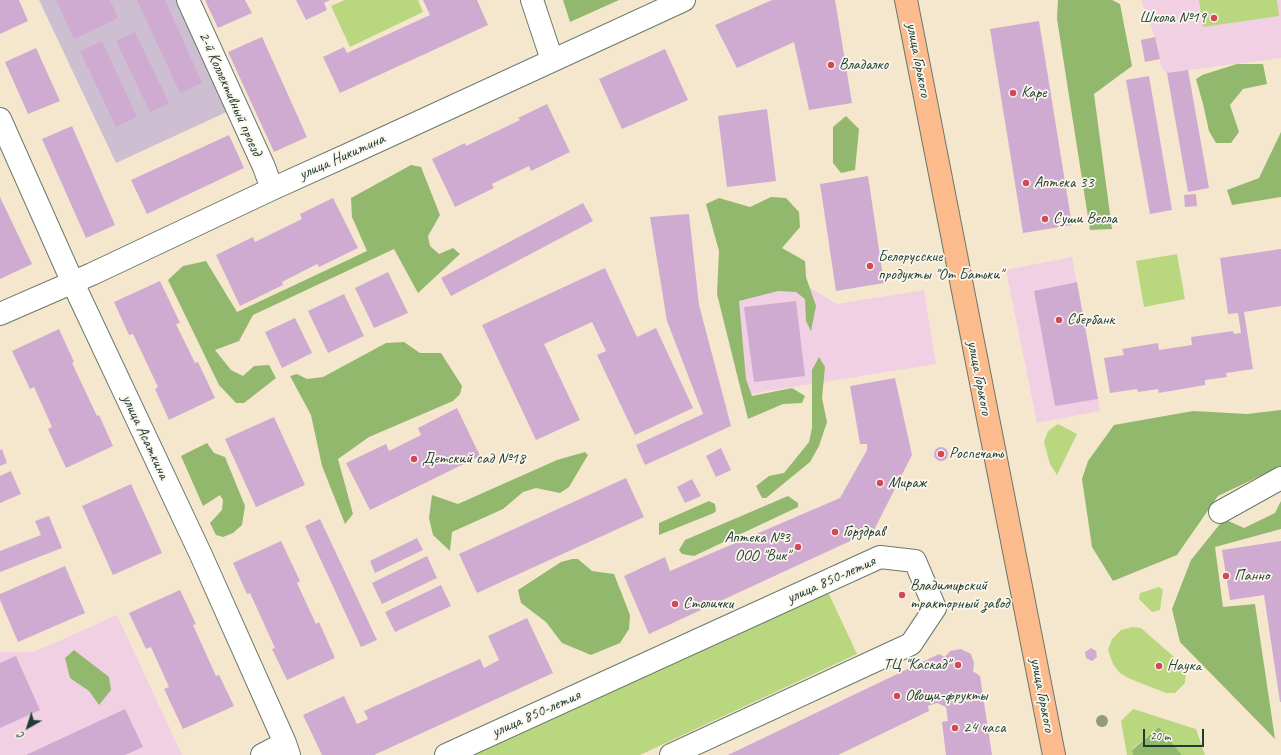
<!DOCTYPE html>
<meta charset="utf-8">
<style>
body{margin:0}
#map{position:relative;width:1281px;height:755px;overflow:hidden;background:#f5e7ce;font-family:Caveat,sans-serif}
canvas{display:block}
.north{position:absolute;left:8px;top:707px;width:40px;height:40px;-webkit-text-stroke:3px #fbf7ec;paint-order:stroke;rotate:219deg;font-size:11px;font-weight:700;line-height:16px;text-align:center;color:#1f3d34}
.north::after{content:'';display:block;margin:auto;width:14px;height:18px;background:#1f3d34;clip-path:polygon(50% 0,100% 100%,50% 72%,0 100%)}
.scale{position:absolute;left:1143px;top:729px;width:61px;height:18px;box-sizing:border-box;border:2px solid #1f3d34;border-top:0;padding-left:5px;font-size:12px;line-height:14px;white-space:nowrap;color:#1f3d34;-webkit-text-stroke:3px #fbf7ec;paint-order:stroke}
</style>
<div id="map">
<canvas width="1281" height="755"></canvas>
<div class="north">С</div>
<div class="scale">20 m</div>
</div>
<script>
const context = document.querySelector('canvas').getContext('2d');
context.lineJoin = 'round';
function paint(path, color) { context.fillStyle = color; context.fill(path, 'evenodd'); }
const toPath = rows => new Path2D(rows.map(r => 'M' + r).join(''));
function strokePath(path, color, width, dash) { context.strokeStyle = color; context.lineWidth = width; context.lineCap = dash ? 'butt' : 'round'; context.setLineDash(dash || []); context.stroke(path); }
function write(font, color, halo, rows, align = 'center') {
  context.font = font + ' Caveat,sans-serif'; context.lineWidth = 3.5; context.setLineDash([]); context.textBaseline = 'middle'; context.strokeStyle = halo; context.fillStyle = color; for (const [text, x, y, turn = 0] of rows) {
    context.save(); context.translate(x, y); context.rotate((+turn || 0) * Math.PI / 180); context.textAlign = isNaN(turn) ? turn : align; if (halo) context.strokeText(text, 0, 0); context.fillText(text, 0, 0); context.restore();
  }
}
paint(toPath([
 [1141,0,1281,0,1281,58,1167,73,1162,69,1155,37],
 [1072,257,1100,411,1037,423,1006,270],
 [807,286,837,304,924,290,936,364,743,395,730,297],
 [117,615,182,755,0,755,0,652,34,652]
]), '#f1d0e3');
paint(toPath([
 [39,0,180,0,231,110,116,163]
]), '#cebed1');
paint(toPath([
 [345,0,418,0,423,12,350,47,331,6],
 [1199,0,1277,0,1279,16,1203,27],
 [1177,254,1185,299,1144,307,1136,261],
 [1058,424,1077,434,1057,475,1050,464,1044,442,1048,431],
 [1159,587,1163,590,1160,610,1152,612,1139,599,1140,593],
 [827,590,857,654,640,755,473,755],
 [1132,627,1141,628,1174,657,1186,670,1185,683,1175,693,1166,693,1128,678,1120,673,1113,664,1108,650,1112,639,1121,630],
 [1133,709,1196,729,1205,755,1182,755,1159,727,1132,749,1133,755,1127,755,1121,721]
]), '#b8d77f');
paint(toPath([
 [563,0,619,0,570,22],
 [1058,0,1112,0,1120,4,1132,66,1094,94,1112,229,1090,230,1057,19],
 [1237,64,1263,64,1267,84,1243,89,1230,105,1239,132,1231,143,1216,143,1209,131,1203,104,1196,79,1202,75],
 [846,116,859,129,855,170,841,173,833,163,833,127],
 [1281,132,1281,197,1232,205,1227,190,1259,178],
 [411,165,421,167,440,215,428,236,430,246,439,254,453,248,460,254,418,293,394,249,253,315,239,341,215,350,231,370,243,376,254,366,269,365,276,378,244,403,236,403,219,385,168,280,183,266,206,261,237,312,367,251,352,217,351,198],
 [771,197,786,198,799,212,800,227,782,248,805,261,806,277,816,306,811,331,806,321,805,299,796,292,778,291,739,301,746,379,752,396,792,388,805,396,802,403,783,404,748,419,717,294,719,251,706,204,719,198,750,207],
 [404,342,420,353,441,353,462,386,460,394,453,401,369,437,338,459,353,514,345,524,322,466,311,415,290,376,297,374,307,379,323,377,386,343],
 [819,357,825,367,822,398,827,422,819,446,810,462,766,498,762,498,756,486,769,476,784,473,809,442,812,428,812,370],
 [1281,410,1281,466,1218,496,1177,555,1113,581,1092,547,1082,479,1088,461,1114,425,1193,411,1247,414],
 [207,443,214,453,225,457,245,506,242,525,233,533,223,537,216,535,210,523,222,510,223,500,220,495,203,506,181,456],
 [585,452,588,455,569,487,560,493,536,488,523,492,503,509,452,532,450,551,433,535,429,518,432,495,458,504,557,460],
 [788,496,798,503,798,507,694,556,682,554,679,550,685,540],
 [709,501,715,504,716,511,714,513,659,535,659,523],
 [1281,501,1281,529,1215,547,1223,607,1255,604,1275,739,1180,642,1172,609,1191,560,1224,519,1244,528,1275,513],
 [572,559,578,559,592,571,614,574,630,615,629,629,620,643,591,655,562,643,546,622,521,603,518,590,561,562],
 [74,650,109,677,111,690,99,705,89,691,70,678,65,658],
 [1159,727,1182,755,1133,755,1132,750]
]), '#92b86e');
paint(toPath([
 [0,0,19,0,28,21,0,34],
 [56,0,110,0,118,18,74,39],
 [137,0,165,0,202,83,180,93],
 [205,0,245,0,252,13,218,28],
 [296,0,330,0,324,3,327,10,306,20],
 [423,0,477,0,488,25,340,93,323,57,344,47,347,53,430,15],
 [772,0,835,0,852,103,809,110,794,42,737,68,715,25],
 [1039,21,1072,225,1023,233,990,29],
 [135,32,169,103,150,112,116,41],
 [262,37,307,137,274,152,228,52],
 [1155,37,1160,59,1145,62,1141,40],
 [102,41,137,117,116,127,80,51],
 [36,48,60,101,28,114,5,62],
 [665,49,688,100,622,129,599,79],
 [1188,70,1209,188,1188,192,1167,73],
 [1149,76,1172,210,1150,214,1126,80],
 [547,104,570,152,531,171,529,166,492,184,494,188,455,207,432,159,465,143,466,146,520,120,518,118],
 [767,109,776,181,727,187,718,116],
 [72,126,115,225,86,238,42,139],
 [229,135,244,168,147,214,131,180],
 [868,176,884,283,836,291,820,184],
 [1196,194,1197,206,1185,207,1184,195],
 [0,197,32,264,0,279],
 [333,198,358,248,319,267,317,264,282,282,283,285,240,306,216,255,253,237,255,242,302,219,300,214],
 [583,203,593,221,451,296,441,278],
 [689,214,699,305,731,426,645,465,636,445,703,414,667,321,650,217],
 [1281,249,1281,306,1244,312,1253,369,1226,373,1227,377,1205,380,1205,385,1159,393,1158,389,1138,392,1137,389,1110,393,1104,358,1124,355,1122,349,1158,343,1159,350,1192,345,1191,337,1233,331,1234,334,1241,333,1238,313,1228,314,1220,258],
 [605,268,637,337,656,328,693,408,635,435,597,355,606,351,592,322,544,344,580,420,536,440,482,325],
 [388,272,408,313,374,328,355,288],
 [160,281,180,323,176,324,195,363,198,362,215,398,169,420,155,389,158,387,133,334,129,335,114,302],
 [1077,282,1098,399,1055,406,1034,291],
 [344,294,364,336,328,353,308,311],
 [796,301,805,376,754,382,744,307],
 [295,318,312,353,282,368,265,332],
 [59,329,74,362,72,363,97,416,99,415,113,446,66,468,48,429,52,427,34,387,30,389,12,351],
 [895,378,912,455,874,530,649,634,624,576,665,557,670,571,840,498,867,450,867,444,860,444,850,386],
 [457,408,480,456,370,510,346,463,386,444,389,451,421,435,418,428],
 [274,417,305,485,256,507,225,439],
 '934 454a7 7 0 1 1 14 0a7 7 0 1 1-14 0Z',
 [721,448,731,470,716,477,706,456],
 [2,449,7,463,0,466,0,450],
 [11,471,21,494,0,503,0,476],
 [626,478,644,517,477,593,459,554],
 [692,479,701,496,685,503,677,487],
 [131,484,162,553,113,575,82,506],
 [49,516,62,548,0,572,0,551,41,535,35,521],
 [320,519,377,640,361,647,305,526],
 [417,538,423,550,375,573,370,561],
 [281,541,300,581,297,583,316,624,319,622,335,658,287,680,272,649,275,648,250,593,247,594,233,563],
 [1281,541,1281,702,1280,702,1264,595,1230,600,1222,550],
 [427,556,437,578,382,604,372,583],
 [65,566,85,613,18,642,0,600,0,594],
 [441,585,451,606,395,632,385,612],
 [180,590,196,624,193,625,216,676,219,675,234,706,183,729,164,689,169,687,151,647,146,649,129,613],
 [527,618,553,673,374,755,322,755,303,715,344,696,357,724,368,719,364,711,480,659,484,668,499,660,488,636],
 [1091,648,1096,651,1097,657,1092,661,1086,658,1085,652],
 [961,649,971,654,974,663,973,671,980,676,992,755,946,755,942,722,948,721,946,707,937,703,928,706,929,711,838,755,728,755,939,654,945,657,950,651],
 [16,656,40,710,0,728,0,663],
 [125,709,143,747,125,755,26,755]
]), '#cfabd2');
const minor = toPath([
 [188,0,264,167,272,189],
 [532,0,552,60],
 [0,119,73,283,201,555,285,743,289,755],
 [0,314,92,274,272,189,356,151,684,0],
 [1220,512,1281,478],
 [262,755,285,743],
 [446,755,880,557,915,561,935,608,911,644,671,755]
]);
const major = toPath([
 [906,0,1054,755]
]);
strokePath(minor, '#6a786a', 24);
strokePath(major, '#6a786a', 24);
strokePath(minor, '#fff', 22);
strokePath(major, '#fbbb8c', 22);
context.fillStyle = '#909b82';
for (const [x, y] of [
 [1102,721]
]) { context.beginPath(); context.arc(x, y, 6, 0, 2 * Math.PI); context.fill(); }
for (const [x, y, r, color] of [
 [1214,18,4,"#d1495b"],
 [831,65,4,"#d1495b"],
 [1013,93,4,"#d1495b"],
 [1026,183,4,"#d1495b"],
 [1045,219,4,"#d1495b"],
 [870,266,4,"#d1495b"],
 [1059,320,4,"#d1495b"],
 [941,454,4,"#d1495b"],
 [414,459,4,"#d1495b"],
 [880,483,4,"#d1495b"],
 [835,532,4,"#d1495b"],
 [798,547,4,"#d1495b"],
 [1226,576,4,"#d1495b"],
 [902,595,4,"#d1495b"],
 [675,604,4,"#d1495b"],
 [958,665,4,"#d1495b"],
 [1159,666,4,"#d1495b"],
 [897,696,4,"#d1495b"],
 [955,728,4,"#d1495b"]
]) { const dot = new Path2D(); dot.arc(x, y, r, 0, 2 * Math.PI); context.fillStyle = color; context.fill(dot); strokePath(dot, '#fbf7ec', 1.5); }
write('16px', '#1f3d34', '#fbf7ec', [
 ["Школа №19",1206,18,"right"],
 ["Владалко",839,65],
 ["Каре",1021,93],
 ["Аптека 33",1034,183],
 ["Суши Весла",1053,219],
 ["Белорусские",878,257],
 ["продукты \"От Батьки\"",878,275],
 ["Сбербанк",1067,320],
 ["Роспечать",949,454],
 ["Детский сад №18",422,459],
 ["Мираж",888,483],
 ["Горздрав",843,532],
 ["Аптека №3",790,538,"right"],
 ["ООО \"Вик\"",790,556,"right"],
 ["Панно",1234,576],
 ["Владимирский",910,586],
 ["тракторный завод",910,604],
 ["Столички",683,604],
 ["ТЦ \"Каскад\"",950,665,"right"],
 ["Наука",1167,666],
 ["Овощи-фрукты",905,696],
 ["24 часа",963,728]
], 'left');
write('16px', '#1f3d34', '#fbf7ec', [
 ["улица Горького",918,60,79],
 ["2-й Коллективный проезд",230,94,66],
 ["улица Никитина",342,157,-24],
 ["улица Горького",979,378,79],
 ["улица Асаткина",145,437,65],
 ["улица 850-летия",831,580,-24],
 ["улица Горького",1042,695,79],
 ["улица 850-летия",536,714,-24]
]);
</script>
